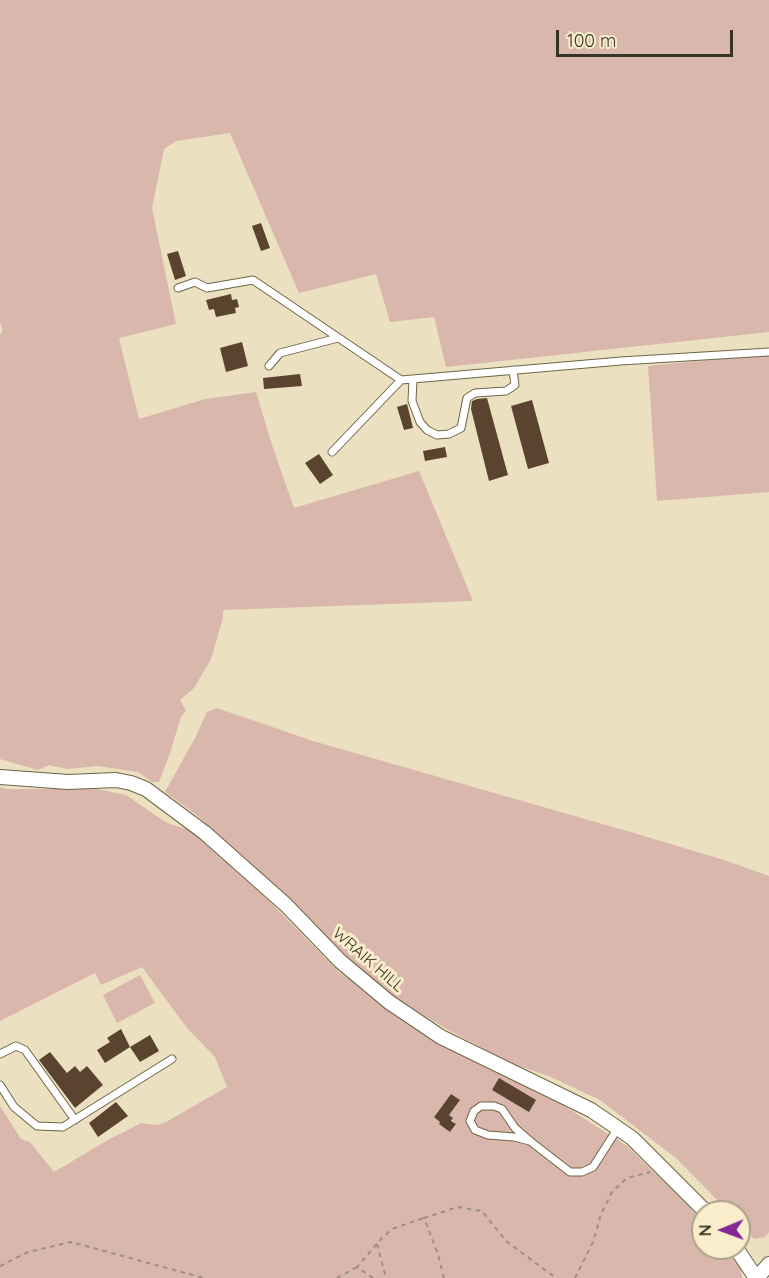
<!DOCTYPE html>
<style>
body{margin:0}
#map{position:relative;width:769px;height:1278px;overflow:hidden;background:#ebe0bf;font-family:Quicksand,sans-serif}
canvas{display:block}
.north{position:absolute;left:691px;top:1200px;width:60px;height:60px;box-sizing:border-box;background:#f9edcc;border:2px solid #aba38a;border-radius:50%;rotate:269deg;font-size:16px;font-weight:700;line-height:24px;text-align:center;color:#373326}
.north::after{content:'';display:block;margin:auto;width:21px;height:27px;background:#852792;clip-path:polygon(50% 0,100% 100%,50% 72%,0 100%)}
.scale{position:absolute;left:556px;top:30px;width:177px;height:27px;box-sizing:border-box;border:3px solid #373326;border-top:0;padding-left:8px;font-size:18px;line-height:21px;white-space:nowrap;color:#373326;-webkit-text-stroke:4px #f9edcc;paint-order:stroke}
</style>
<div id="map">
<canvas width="769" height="1278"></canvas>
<div class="north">N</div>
<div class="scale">100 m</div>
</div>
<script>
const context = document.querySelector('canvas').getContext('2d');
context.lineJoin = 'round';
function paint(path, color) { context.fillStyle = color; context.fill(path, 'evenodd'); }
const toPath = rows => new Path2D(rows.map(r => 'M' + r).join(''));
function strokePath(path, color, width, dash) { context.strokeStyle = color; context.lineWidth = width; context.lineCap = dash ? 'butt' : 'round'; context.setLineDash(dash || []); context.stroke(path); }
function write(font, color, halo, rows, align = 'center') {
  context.font = font + ' Quicksand,sans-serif'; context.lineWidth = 6; context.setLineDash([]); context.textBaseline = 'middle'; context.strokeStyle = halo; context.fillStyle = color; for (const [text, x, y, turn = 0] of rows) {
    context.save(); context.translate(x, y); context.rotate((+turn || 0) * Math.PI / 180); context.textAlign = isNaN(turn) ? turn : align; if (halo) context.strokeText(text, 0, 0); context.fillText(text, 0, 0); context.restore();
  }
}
paint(toPath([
 [0,0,769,0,769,332,446,367,434,317,390,322,376,274,299,293,230,133,176,141,164,149,152,208,176,324,119,338,139,419,205,399,256,392,272,445,294,508,419,471,473,601,223,610,223,618,211,659,194,688,180,700,186,711,181,717,170,753,159,782,152,782,138,772,98,766,67,769,49,765,38,770,0,759,0,335,3,330,0,323],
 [769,354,769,492,657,501,648,366],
 [217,708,313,741,634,833,724,860,769,876,769,1232,765,1237,754,1239,739,1223,739,1212,729,1212,676,1158,600,1100,551,1077,516,1065,450,1031,403,1003,344,960,235,850,194,813,165,792,195,738,207,712],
 [0,787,6,789,97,789,126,795,167,823,190,830,267,899,340,973,372,993,449,1048,560,1103,627,1146,685,1202,703,1222,703,1248,725,1248,741,1268,742,1278,0,1278,0,1106,21,1139,30,1142,54,1172,108,1140,141,1123,158,1125,166,1122,227,1087,215,1057,187,1028,142,967,101,985,95,973,0,1021],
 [451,1094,460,1100,449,1115,456,1125,450,1132,439,1124,440,1121,434,1116],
 [140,975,155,1003,117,1023,103,995]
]), '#d9b7ac');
paint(toPath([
 [261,223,270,248,261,251,252,226],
 [178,251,186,276,175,280,167,254],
 [231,294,232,300,237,299,239,307,235,308,236,313,216,317,214,309,209,310,206,300],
 [242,342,248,366,226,372,220,348],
 [300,374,302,386,264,389,263,378],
 [487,398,508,475,489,481,471,409,472,401,477,399],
 [532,400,549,463,528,469,511,406],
 [407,404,413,428,404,430,397,407],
 [445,447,447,457,425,461,423,451],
 [319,454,333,475,320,484,305,463],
 [121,1029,130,1047,105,1063,97,1050,110,1042,107,1038],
 [150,1035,159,1051,140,1062,130,1047],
 [50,1052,67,1073,75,1066,80,1072,87,1066,103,1085,75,1108,39,1060],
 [499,1078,536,1100,529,1112,492,1090],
 [451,1094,460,1100,449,1115,453,1118,451,1121,456,1124,450,1132,439,1124,440,1122,434,1117],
 [116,1102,128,1116,98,1137,89,1123]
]), '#5a442f');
const service = toPath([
 [178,288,195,282,207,288,253,280,401,380,621,361,769,352],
 [269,366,280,353,338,338],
 [413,379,412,401,420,422,427,430,437,435,449,434,461,428,467,398,475,393,506,391,515,385,513,370],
 [332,452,401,380],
 [0,1054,16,1046,25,1050,75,1120],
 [0,1085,14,1107,37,1126,63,1127,172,1059],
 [530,1141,515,1128,502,1109,494,1106,481,1106,474,1111,470,1121,475,1130,488,1135,514,1137,530,1141,570,1172,582,1172,593,1167,618,1128]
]);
const minor = toPath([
 [0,777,68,782,116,780,131,783,146,789,205,833,286,905,340,961,389,1002,441,1037,591,1110,632,1138,706,1212],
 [736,1248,756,1278],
 [757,1278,769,1264]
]);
strokePath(service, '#6f6547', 9);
strokePath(minor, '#6f6547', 16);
strokePath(toPath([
 [377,1244,386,1278],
 [0,1266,28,1252,71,1242,204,1278],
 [337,1278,357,1267],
 [373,1278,357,1267,382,1238,392,1229,424,1218],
 [444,1278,438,1254,424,1218,458,1207,482,1211,506,1241,556,1278],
 [575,1278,593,1242,601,1214,612,1192,627,1178,650,1172]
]), '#9a927a', 2, [4.5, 4.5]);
strokePath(service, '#fff', 7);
strokePath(minor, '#fff', 14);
write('16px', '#373326', '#f9edcc', [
 ["WRAIK HILL",368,960,41]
]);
</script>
